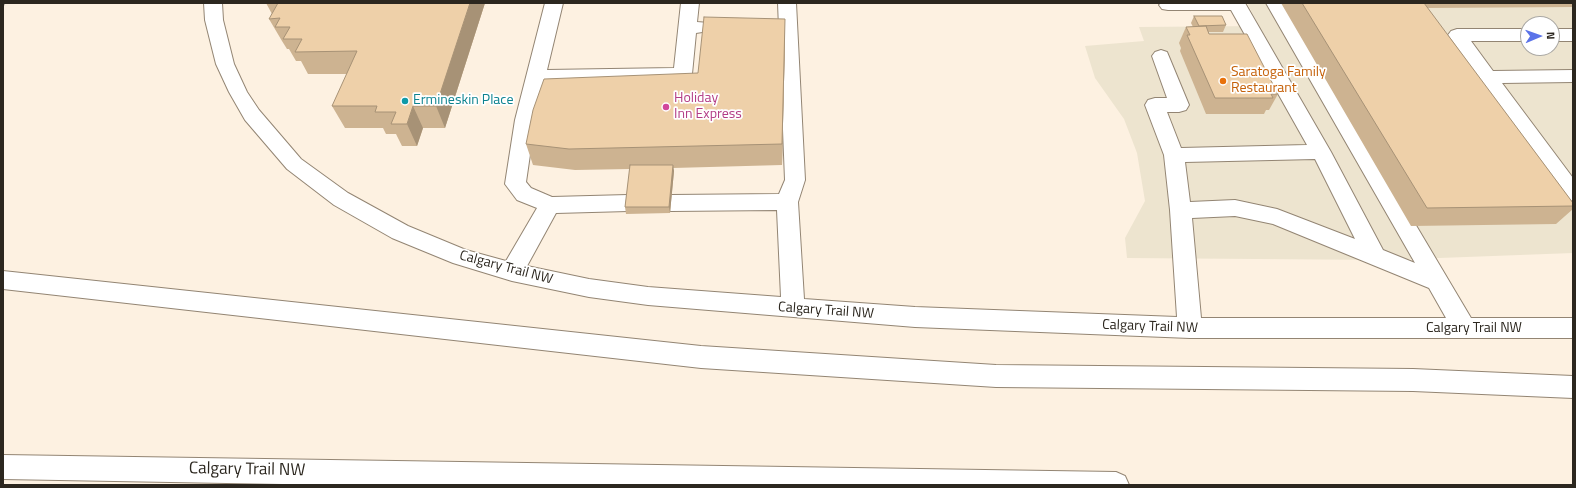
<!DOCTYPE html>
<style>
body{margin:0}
#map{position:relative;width:1576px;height:488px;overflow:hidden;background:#fdf1e1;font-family:"Titillium Web",sans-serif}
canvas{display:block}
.frame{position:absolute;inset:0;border:4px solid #2c271f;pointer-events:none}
.north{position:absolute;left:1520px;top:16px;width:40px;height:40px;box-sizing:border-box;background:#fff;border:1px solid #aba9a5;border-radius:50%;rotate:88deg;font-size:11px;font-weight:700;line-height:16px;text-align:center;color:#2c271f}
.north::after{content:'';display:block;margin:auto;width:14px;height:18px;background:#5b73e9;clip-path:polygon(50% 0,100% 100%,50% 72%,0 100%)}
</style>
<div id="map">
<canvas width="1576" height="488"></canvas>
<div class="frame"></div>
<div class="north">N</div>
</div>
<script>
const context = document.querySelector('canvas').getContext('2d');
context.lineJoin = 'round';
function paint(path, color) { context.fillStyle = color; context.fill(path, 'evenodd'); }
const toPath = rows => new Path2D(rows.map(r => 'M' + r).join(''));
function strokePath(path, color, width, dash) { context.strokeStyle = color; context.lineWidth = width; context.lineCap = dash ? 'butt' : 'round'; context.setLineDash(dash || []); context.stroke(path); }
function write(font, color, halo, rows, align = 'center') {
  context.font = font + ' "Titillium Web",sans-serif'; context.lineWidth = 3.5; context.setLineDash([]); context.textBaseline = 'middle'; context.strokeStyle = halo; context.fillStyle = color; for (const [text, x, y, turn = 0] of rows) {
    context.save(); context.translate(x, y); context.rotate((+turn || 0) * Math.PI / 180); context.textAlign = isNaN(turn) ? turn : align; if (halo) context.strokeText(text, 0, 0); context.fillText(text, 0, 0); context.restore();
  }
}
paint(toPath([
 [1247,3,1573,3,1573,253,1386,260,1127,258,1125,238,1145,201,1137,153,1124,119,1095,78,1085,46,1144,41,1139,27,1259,26],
 [1528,24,1552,24,1552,48,1528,48]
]), '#ede4cf');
const minor = toPath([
 [204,3,222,3,223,20,234,64,247,92,259,110,301,159,348,193,408,226,466,250,506,261,537,208,517,200,505,184,515,120,545,3,563,3,547,70,674,68,681,3,699,3,697,22,709,23,712,27,709,31,696,33,692,74,690,78,683,80,544,82,535,120,526,182,531,188,552,197,628,195,635,197,639,203,635,209,628,211,556,213,527,266,589,279,648,287,781,297,777,210,671,211,664,209,660,203,664,197,671,195,779,194,785,180,778,3,796,3,805,180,798,202,804,299,915,307,1177,317,1170,210,1164,155,1145,105,1148,100,1155,98,1167,98,1152,56,1155,52,1161,50,1167,52,1189,105,1186,110,1179,112,1167,112,1181,148,1307,145,1231,10,1168,10,1162,9,1159,5,1161,3,1245,3,1331,152,1383,250,1415,263,1266,3,1284,3,1471,318,1573,318,1573,338,1190,338,915,327,648,305,589,297,512,281,453,263,392,238,334,205,287,169,245,120,229,92,216,64,205,20,204,3],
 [1315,159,1355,239,1277,209,1235,200,1190,202,1185,162,1315,159],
 [1235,216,1273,224,1429,288,1446,318,1201,318,1192,218,1235,216],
 [1457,29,1528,29,1528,41,1471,41,1493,71,1573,70,1573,82,1502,83,1573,178,1573,201,1566,199,1451,39,1448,35,1451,31,1457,29],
 [1552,29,1573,29,1573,41,1552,41,1552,29]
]);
const highway = toPath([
 [3,271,701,346,996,365,1413,369,1573,376,1573,398,1413,391,996,387,701,368,3,289,3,271],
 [3,455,1116,472,1125,476,1129,485,338,485,3,479,3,455]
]);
strokePath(minor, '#938573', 2);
strokePath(highway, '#938573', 2);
strokePath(toPath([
 [3,6,4,3]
]), '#938b7f', 2, [2.5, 1.5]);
paint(minor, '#fff');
paint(highway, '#fff');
paint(toPath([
 [266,3,485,3,445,128,423,128,417,146,402,146,396,134,386,134,383,128,345,128,332,106,347,74,308,74,301,61,296,61,289,49,287,49,282,41,269,19,272,14],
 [1281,3,1573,3,1573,7,1427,8,1573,203,1573,209,1556,224,1411,226],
 [1194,16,1226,25,1223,32,1208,32,1209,34,1278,94,1269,110,1266,110,1264,114,1206,114,1180,51,1181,48,1179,43,1186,27,1193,27,1191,23],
 [785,40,782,165,673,168,674,171,670,213,626,214,625,207,630,169,575,170,533,165,526,144,698,73]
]), '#cdb391');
paint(toPath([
 [470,3,485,3,445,128,436,106],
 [785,19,785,40,782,165,782,144],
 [413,106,423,128,417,146,407,124],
 [673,165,674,171,670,213,669,207]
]), '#a79276');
const building = toPath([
 [266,3,470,3,436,106,413,106,407,124,391,124,396,112,375,112,377,106,332,106,357,51,295,52,302,39,283,39,290,27,275,27,280,18,269,19,278,3,266,3],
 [1302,3,1424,3,1573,203,1573,206,1427,208,1302,3],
 [1194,16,1222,16,1226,25,1199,26,1194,16],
 [704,17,785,19,782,144,569,149,526,144,533,110,544,79,698,73,704,17],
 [1206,26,1209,34,1247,34,1278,94,1271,94,1273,98,1215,98,1187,35,1190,35,1186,27,1206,26],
 [630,165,673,165,669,207,625,207,630,165]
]);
paint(building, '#eed0a9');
strokePath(building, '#a79276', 1);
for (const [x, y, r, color] of [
 [1223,81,4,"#e8710a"],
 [405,101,4,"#0f9aa8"],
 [666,107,4,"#d1479c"]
]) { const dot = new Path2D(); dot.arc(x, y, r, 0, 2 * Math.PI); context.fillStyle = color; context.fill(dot); strokePath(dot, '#fff', 1.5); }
write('14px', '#c56008', '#fff', [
 ["Saratoga Family",1231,73],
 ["Restaurant",1231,89]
], 'left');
write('14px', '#b23c85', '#fff', [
 ["Holiday",674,99],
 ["Inn Express",674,115]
], 'left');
write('14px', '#0d838f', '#fff', [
 ["Ermineskin Place",413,101]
], 'left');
write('14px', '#2c271f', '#fff', [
 ["Calgary Trail NW",506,268,15],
 ["Calgary Trail NW",826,311,4],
 ["Calgary Trail NW",1150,327,2],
 ["Calgary Trail NW",1474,329]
]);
write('17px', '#2c271f', '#fff', [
 ["Calgary Trail NW",247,470,1]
]);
</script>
